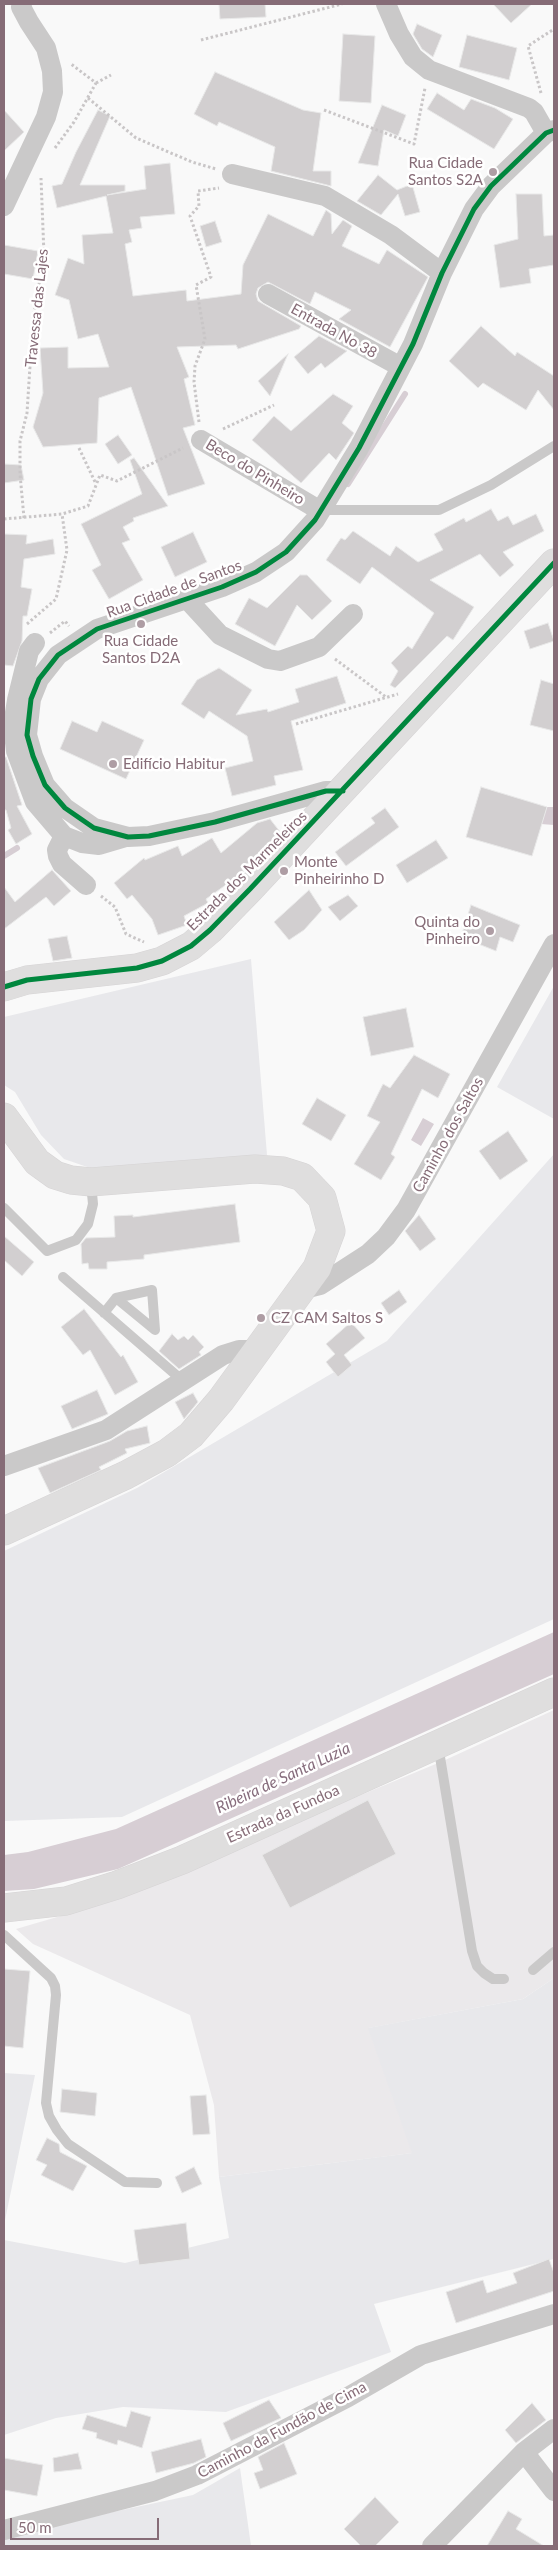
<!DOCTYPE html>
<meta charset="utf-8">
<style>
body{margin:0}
#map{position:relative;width:558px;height:2550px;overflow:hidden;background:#f9f9f9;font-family:Lato,sans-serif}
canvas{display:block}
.frame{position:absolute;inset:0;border:5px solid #866c77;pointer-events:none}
.scale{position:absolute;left:10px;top:2518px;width:149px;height:22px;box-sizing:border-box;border:2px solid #866c77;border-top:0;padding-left:6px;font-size:15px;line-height:18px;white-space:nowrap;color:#866c77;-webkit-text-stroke:4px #fff;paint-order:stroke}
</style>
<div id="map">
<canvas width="558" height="2550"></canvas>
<div class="frame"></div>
<div class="scale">50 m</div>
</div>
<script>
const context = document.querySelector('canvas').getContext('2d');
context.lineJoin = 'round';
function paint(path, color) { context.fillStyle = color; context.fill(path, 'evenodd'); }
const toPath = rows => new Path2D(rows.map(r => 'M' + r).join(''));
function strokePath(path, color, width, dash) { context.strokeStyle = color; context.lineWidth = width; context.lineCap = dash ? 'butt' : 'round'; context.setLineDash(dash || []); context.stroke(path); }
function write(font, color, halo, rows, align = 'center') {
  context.font = font + ' Lato,sans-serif'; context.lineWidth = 5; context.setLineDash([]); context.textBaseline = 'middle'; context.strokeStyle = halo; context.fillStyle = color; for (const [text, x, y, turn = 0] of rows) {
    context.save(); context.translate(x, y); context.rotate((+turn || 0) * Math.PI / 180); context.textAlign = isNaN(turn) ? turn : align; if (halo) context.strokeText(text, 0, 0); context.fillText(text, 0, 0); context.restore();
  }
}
paint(toPath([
 [554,1710,554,1978,523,1999,369,2028,413,2153,219,2177,214,2105,190,2015,33,1944,16,1929,88,1908,443,1761]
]), '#ebe9eb');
paint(toPath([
 [251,959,267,1155,96,1170,64,1159,41,1135,15,1092,4,1085,4,1017],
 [554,986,554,1119,497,1087],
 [554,1154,554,1619,122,1817,4,1821,4,1551,137,1488,387,1341],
 [554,1978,554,2259,374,2304,391,2352,226,2412,123,2407,56,2418,4,2435,4,2240,125,2263,229,2238,219,2177,412,2153,368,2028,523,1999],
 [4,2073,35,2075,4,2225],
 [240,2468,251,2546,4,2546,4,2535,193,2495]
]), '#e8e8eb');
paint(toPath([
 [547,807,554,807,554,825,541,824],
 [423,1118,434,1124,421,1146,411,1140],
 [554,1632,554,1674,118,1869,34,1889,4,1891,4,1855,28,1852,116,1829]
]), '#d7ced4');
strokePath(toPath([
 [348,484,405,394],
 [4,856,17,848]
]), '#d7ced4', 6);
const building = toPath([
 [219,4,265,4,266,17,220,19,219,4],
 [493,4,532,4,511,23,493,4],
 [417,24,442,35,433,57,422,49,413,34,417,24],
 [343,34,375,36,371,103,339,101,343,34],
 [467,35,517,48,509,80,459,67,467,35],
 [215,72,303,110,321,113,313,171,331,171,331,186,271,171,275,147,219,122,217,126,194,114,215,72],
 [437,93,464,110,471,99,495,108,513,119,494,149,427,109,437,93],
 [382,105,406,115,398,136,384,130,378,166,358,163,382,105],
 [4,110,24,132,4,151,4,110],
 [98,110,110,116,80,185,125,185,125,191,107,195,146,189,144,166,170,163,175,214,140,217,142,228,129,230,132,242,125,244,133,296,186,290,187,301,241,294,243,265,268,214,313,236,326,210,331,214,332,234,343,220,352,226,342,246,379,264,387,250,428,277,390,347,339,319,351,310,315,292,310,304,268,282,258,288,256,294,258,301,301,326,299,329,238,349,236,345,177,347,189,377,184,379,195,425,183,428,205,484,168,496,131,387,99,398,97,443,43,447,33,427,43,393,40,348,68,347,68,368,109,367,98,334,78,339,69,300,55,295,68,258,84,264,82,235,113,233,106,196,57,208,52,186,62,184,76,152,98,110],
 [378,175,397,190,412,184,420,212,405,216,398,194,381,215,357,201,378,175],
 [516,194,542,194,544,236,554,235,554,265,529,269,531,283,500,288,494,245,518,239,516,194],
 [215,221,222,242,206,247,200,226,215,221],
 [4,245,38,251,33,279,4,274,4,245],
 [481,326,515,356,517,352,554,376,554,410,538,390,526,410,483,383,478,388,449,361,481,326],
 [319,336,347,351,325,368,321,363,308,374,294,357,319,336],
 [288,354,270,396,258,381,288,354],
 [333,394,353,406,342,423,354,433,336,460,329,453,301,483,252,440,274,416,291,431,333,394],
 [118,435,132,455,118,464,105,444,118,435],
 [134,458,168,506,133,518,134,521,123,527,130,540,122,543,143,580,109,599,92,570,101,565,81,524,142,494,130,460,134,458],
 [4,464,21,465,24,480,4,483,4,464],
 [491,509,498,521,508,516,513,525,536,514,544,531,503,552,514,565,500,577,480,554,430,580,474,607,453,640,447,636,395,688,390,685,398,671,391,663,408,646,412,649,434,613,372,567,360,584,326,560,341,538,345,540,353,531,390,556,396,546,418,562,443,550,434,534,464,518,466,522,491,509],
 [193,532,207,562,175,577,161,547,193,532],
 [4,534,27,535,26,544,53,539,55,554,24,559,21,587,32,589,27,616,23,616,22,641,13,666,4,665,4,534],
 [300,575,307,575,332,601,312,620,297,605,275,646,235,624,249,598,267,608,300,575],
 [548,623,554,641,530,649,524,631,548,623],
 [219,668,252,690,236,715,267,709,268,712,299,702,295,689,337,676,346,703,291,721,303,770,274,776,276,785,232,796,225,768,253,761,247,736,209,711,204,719,181,704,197,680,219,668],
 [541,680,554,684,554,731,530,725,541,680],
 [72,721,97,732,102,721,144,740,126,779,60,749,72,721],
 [4,757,6,757,22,805,17,806,32,834,16,844,8,830,11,828,6,810,4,810,4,757],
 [481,787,547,807,532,856,466,837,481,787],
 [385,808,399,827,346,866,335,852,375,823,371,818,385,808],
 [270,819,281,833,242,869,244,872,206,899,208,903,184,916,187,925,158,935,152,919,132,895,127,899,114,883,144,858,145,860,178,846,182,856,212,838,221,853,257,823,270,819],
 [436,840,448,858,407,883,396,865,436,840],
 [52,870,71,891,54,906,46,897,4,929,4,887,15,902,52,870],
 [309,890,322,910,304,930,289,940,274,922,309,890],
 [348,895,358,906,340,921,328,907,348,895],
 [471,905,520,925,513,942,500,937,496,951,461,937,471,905],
 [67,936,72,958,53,961,48,939,67,936],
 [406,1008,414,1047,371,1056,363,1017,406,1008],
 [414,1055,450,1074,438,1098,422,1089,391,1154,395,1157,381,1180,354,1164,380,1122,367,1116,383,1084,390,1088,414,1055],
 [317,1098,346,1115,331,1141,302,1124,317,1098],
 [508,1131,528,1161,500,1180,479,1151,508,1131],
 [235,1204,240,1242,144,1255,144,1259,107,1262,107,1269,89,1269,88,1263,82,1264,81,1244,86,1238,115,1237,114,1216,133,1215,133,1217,235,1204],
 [419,1215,436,1239,420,1251,405,1231,419,1215],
 [4,1236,34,1262,22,1276,4,1260,4,1236],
 [399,1290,407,1302,389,1315,381,1303,399,1290],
 [84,1309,121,1357,123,1355,138,1382,115,1395,90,1350,83,1355,61,1327,84,1309],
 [351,1322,365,1338,344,1355,352,1365,338,1377,326,1362,335,1354,326,1344,351,1322],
 [172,1334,178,1340,184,1336,188,1340,193,1335,204,1347,199,1352,201,1355,179,1369,159,1351,172,1334],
 [97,1390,108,1414,72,1429,61,1406,97,1390],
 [193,1393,198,1402,184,1419,175,1402,193,1393],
 [147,1426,150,1443,125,1449,127,1453,99,1467,101,1470,50,1493,38,1468,110,1441,127,1431,147,1426],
 [368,1800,396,1854,290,1908,262,1855,368,1800],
 [4,1969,30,1971,23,2048,4,2046,4,1969],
 [62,2089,97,2093,95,2116,60,2112,62,2089],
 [206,2095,210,2134,193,2135,190,2096,206,2095],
 [47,2138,59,2144,60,2152,87,2166,73,2191,41,2175,47,2165,36,2160,47,2138],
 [194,2167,202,2184,182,2193,175,2177,194,2167],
 [186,2223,190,2259,139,2265,134,2230,186,2223],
 [549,2259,554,2273,554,2291,456,2323,446,2292,483,2280,487,2293,517,2283,513,2273,549,2259],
 [269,2400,281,2418,231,2441,223,2423,269,2400],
 [532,2403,546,2420,516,2443,505,2430,532,2403],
 [131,2411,151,2417,142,2448,118,2440,117,2445,96,2438,97,2433,82,2429,87,2415,126,2427,131,2411],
 [201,2439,206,2457,194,2463,156,2473,151,2452,201,2439],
 [284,2443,297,2474,260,2489,254,2473,263,2470,258,2457,284,2443],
 [78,2453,82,2469,54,2472,53,2458,78,2453],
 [4,2458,43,2465,37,2496,4,2490,4,2458],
 [375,2497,399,2522,375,2546,361,2546,344,2529,375,2497],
 [508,2511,522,2519,516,2529,544,2546,487,2546,508,2511]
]);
paint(building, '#d2cfd0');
strokePath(building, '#e8e8e8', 1);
const secondary = toPath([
 [4,987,27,980,137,968,162,961,191,946,210,930,250,889,554,563],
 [4,1117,37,1162,55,1175,71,1180,91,1182,255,1169,283,1171,302,1177,322,1198,331,1231,317,1268,221,1400,191,1435,167,1453,126,1475,4,1531],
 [4,1908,66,1901,117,1885,182,1860,554,1692]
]);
strokePath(secondary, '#d6d4d5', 29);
strokePath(toPath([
 [201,40,342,4],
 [96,83,111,75],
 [541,93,528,46,554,29],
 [88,98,136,138,192,162,216,169],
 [324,110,414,144,425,88],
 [55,148,74,122,96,83,71,64],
 [199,422,194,382,195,366,205,339,196,285,211,277,190,216,199,206,198,191,219,188],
 [223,429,274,405],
 [79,448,96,484],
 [24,518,20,474,20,441,27,413,33,319,44,255,41,178],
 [4,519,62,514,88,506,100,475,117,481,183,448],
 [27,624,56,599,67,550,62,514],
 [50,633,65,621,69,626],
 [335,659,386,697],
 [296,724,398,694],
 [101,896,115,907,126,934,144,942]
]), '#c9c6c7', 3, [2.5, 2.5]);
strokePath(toPath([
 [320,510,439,510,491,485,554,446],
 [4,1208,47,1251,76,1240,88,1224,93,1204,91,1183],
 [63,1277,183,1381],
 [104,1313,116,1298,152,1290,155,1330,116,1298],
 [438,1745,472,1951,477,1966,484,1973,493,1979,504,1979],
 [4,1935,51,1978,55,1986,56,1995,46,2103,49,2116,57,2130,68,2144,125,2182,157,2183],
 [533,1970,554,1952]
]), '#cac9c9', 10);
strokePath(toPath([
 [386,4,399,34,413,57,429,70,529,108,534,112,546,133],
 [232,174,325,196,391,235,442,273],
 [4,206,46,117,53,92,52,71,46,48,29,22,21,7,22,4],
 [268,294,401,367],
 [201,440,319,510],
 [186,598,220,635,268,659,280,661,319,647,353,614],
 [35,643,29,651,17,700,13,725,16,751,35,802,64,836,57,850,58,856,62,864,86,885],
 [343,791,326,791,215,822,149,836,128,837,94,828,65,808,45,785,33,756,27,735,31,699,39,679,58,655,97,629,222,587,256,572,286,552,315,520,359,448,413,344,442,273,474,209,491,186,546,133,554,130],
 [64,836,82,843,99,845,126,837],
 [304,1284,312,1287,320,1285,368,1254,386,1237,406,1210,554,944],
 [4,1466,106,1430,223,1355,239,1350,256,1350],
 [524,2452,554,2491],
 [4,2530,155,2491,197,2475,348,2397,421,2355,554,2314],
 [432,2546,524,2452,554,2429]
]), '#cac9c9', 20);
strokePath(secondary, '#dfdede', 28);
strokePath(toPath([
 [343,791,326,791,215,822,149,836,128,837,94,828,65,808,45,785,33,756,27,735,31,699,39,679,58,655,97,629,222,587,256,572,286,552,315,520,359,448,413,344,442,273,474,209,491,186,546,133,554,130],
 [4,987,27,980,137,968,162,961,191,946,210,930,250,889,554,563]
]), '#00873e', 5);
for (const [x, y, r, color] of [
 [493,172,5,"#ae9da4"],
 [141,624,5,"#ae9da4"],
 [113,764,5,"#ae9da4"],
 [284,871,5,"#ae9da4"],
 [490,931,5,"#ae9da4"],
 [261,1318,5,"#ae9da4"]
]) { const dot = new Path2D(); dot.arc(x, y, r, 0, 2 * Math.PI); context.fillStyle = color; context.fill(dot); strokePath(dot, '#fff', 2); }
write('15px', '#866c77', '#fff', [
 ["Rua Cidade",483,163,"right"],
 ["Santos S2A",483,180,"right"],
 ["Rua Cidade",141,641,"center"],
 ["Santos D2A",141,658,"center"],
 ["Edifício Habitur",123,764],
 ["Monte",294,862],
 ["Pinheirinho D",294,879],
 ["Quinta do",480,922,"right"],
 ["Pinheiro",480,939,"right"],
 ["CZ CAM Saltos S",271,1318]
], 'left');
write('15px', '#866c77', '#fff', [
 ["Travessa das Lajes",37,308,-84],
 ["Entrada No 38",334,331,29],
 ["Beco do Pinheiro",255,472,31],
 ["Rua Cidade de Santos",174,589,-20],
 ["Estrada dos Marmeleiros",247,871,-45],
 ["Caminho dos Saltos",448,1135,-61],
 ["Estrada da Fundoa",283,1814,-24],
 ["Caminho da Fundão de Cima",282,2430,-28]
]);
write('italic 16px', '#876d7d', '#fff', [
 ["Ribeira de Santa Luzia",283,1778,-25]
]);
</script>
